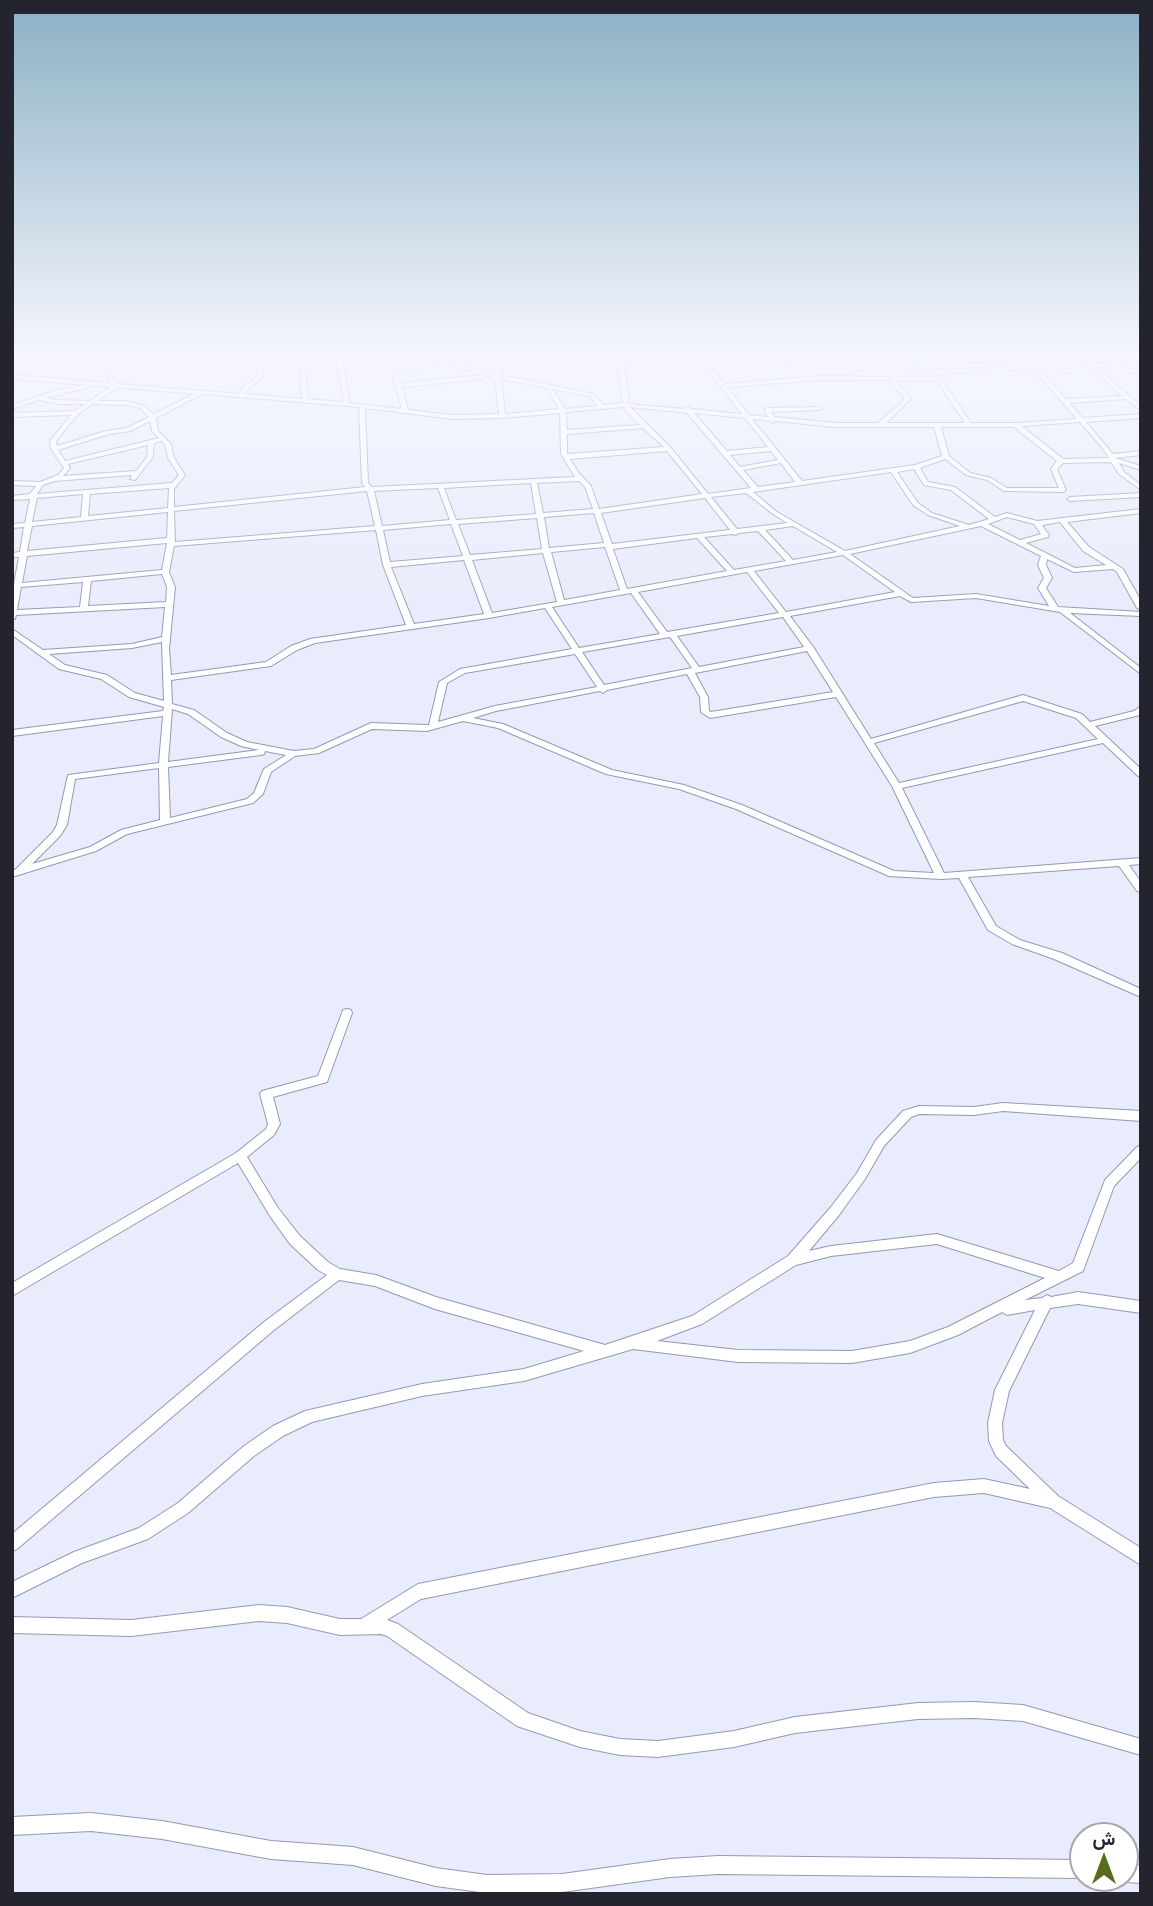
<!DOCTYPE html>
<meta charset="utf-8">
<style>
body{margin:0}
#map{position:relative;width:1153px;height:1906px;overflow:hidden;background:#e8ecfc;font-family:"Archivo Narrow",Vazirmatn,sans-serif}
canvas{display:block}
.frame{position:absolute;inset:0;border:14px solid #23242e;pointer-events:none}
.north{position:absolute;left:1069px;top:1822px;width:70px;height:70px;box-sizing:border-box;background:#fff;border:2px solid #a7a7ab;border-radius:50%;rotate:0deg;font-size:19px;font-weight:700;line-height:28px;text-align:center;color:#23242e}
.north::after{content:'';display:block;margin:auto;width:24px;height:32px;background:#576e1e;clip-path:polygon(50% 0,100% 100%,50% 72%,0 100%)}
</style>
<div id="map">
<canvas width="1153" height="1906"></canvas>
<div class="frame"></div>
<div class="north">ش</div>
</div>
<script>
const context = document.querySelector('canvas').getContext('2d');
context.lineJoin = 'round';
const toPath = rows => new Path2D(rows.map(r => 'M' + r).join(''));
function strokePath(path, color, width, dash) { context.strokeStyle = color; context.lineWidth = width; context.lineCap = dash ? 'butt' : 'round'; context.setLineDash(dash || []); context.stroke(path); }
function paint(path, color) { context.fillStyle = color; context.fill(path, 'evenodd'); }
const street = toPath([
 [93,353,99,353,118,384,240,394,243,387,255,378,261,362,258,353,264,353,267,362,261,379,248,389,245,394,302,399,298,353,304,353,308,399,344,402,335,353,341,353,350,403,402,409,392,373,441,362,425,353,432,353,449,362,495,374,494,367,482,353,488,353,500,367,501,375,594,394,603,405,623,403,618,364,547,355,544,353,557,353,621,361,709,353,726,353,723,355,703,357,725,384,821,376,934,377,932,374,908,368,903,361,897,360,828,359,790,366,735,355,732,353,742,353,790,362,828,355,897,356,907,359,912,366,933,370,1090,363,1141,364,1141,368,1096,367,1141,406,1141,411,1126,399,1069,403,1083,418,1141,414,1141,418,1086,422,1113,454,1141,451,1141,455,1115,458,1141,466,1141,470,1119,463,1124,472,1141,485,1141,490,1119,474,1111,462,1063,463,1057,469,1066,490,1063,492,1004,491,987,480,966,475,945,459,920,468,928,482,955,487,995,517,1007,513,1037,521,1141,509,1141,513,1067,522,1089,547,1123,569,1141,601,1141,610,1137,608,1117,572,1113,569,1074,572,1047,559,1046,565,1052,578,1046,588,1058,607,1141,612,1141,616,1070,613,1141,668,1141,674,1060,612,976,598,911,602,900,596,790,616,814,648,871,739,1023,695,1082,714,1090,722,1134,711,1141,706,1140,715,1095,726,1141,769,1141,777,1138,776,1103,743,902,788,944,873,1141,858,1141,864,1129,865,1141,882,1141,892,1137,891,1119,866,968,877,996,926,1020,940,1062,953,1141,989,1141,997,1054,959,1012,944,988,930,959,878,941,879,889,876,736,809,679,789,606,774,498,728,463,721,427,731,372,729,319,753,295,756,271,772,263,794,253,803,127,834,96,851,12,877,12,871,16,869,53,832,57,825,68,775,159,763,163,716,12,736,12,730,163,711,164,707,129,697,101,679,59,669,12,635,12,629,43,650,132,644,162,637,165,607,16,615,15,619,12,619,12,584,14,584,19,557,12,557,12,553,20,552,24,527,12,528,12,524,25,523,30,499,12,500,12,496,30,494,36,486,12,485,12,481,40,482,58,475,64,468,51,449,50,441,71,415,12,417,12,413,75,411,85,404,57,404,39,400,12,409,12,405,54,391,85,385,12,379,12,375,112,383,93,353],
 [697,357,742,414,691,409,687,407,684,409,629,404,624,364,697,357],
 [447,365,482,375,401,383,398,374,447,365],
 [1089,367,1122,396,1066,399,1039,369,1089,367],
 [1033,369,1077,419,1016,423,971,423,938,374,1033,369],
 [486,376,495,378,499,414,452,415,408,410,402,387,484,379,486,376],
 [501,379,547,388,559,409,505,414,501,379],
 [821,380,889,380,905,399,878,423,835,423,774,417,771,412,821,410,822,409,819,407,767,408,764,410,768,417,749,415,727,387,821,380],
 [896,380,937,381,965,423,886,423,911,399,896,380],
 [89,385,110,387,90,401,57,400,46,398,89,387,89,385],
 [117,387,194,394,154,414,144,406,127,401,98,401,117,387],
 [552,389,590,396,597,406,565,409,552,389],
 [202,394,359,407,362,483,365,487,174,507,174,489,185,475,174,458,171,444,158,431,156,418,202,394],
 [92,404,127,405,140,408,149,417,127,428,106,431,57,446,56,441,78,414,92,404],
 [624,407,625,410,640,425,567,430,566,412,624,407],
 [630,407,687,413,751,488,708,494,671,448,630,407],
 [365,408,452,419,502,418,560,413,561,454,575,477,372,487,368,483,365,408],
 [694,413,745,418,768,447,727,451,694,413],
 [752,419,770,421,773,423,776,421,835,427,934,427,942,456,915,465,802,481,752,419],
 [150,421,152,431,159,438,65,461,58,450,109,434,130,431,150,421],
 [1080,422,1104,450,1109,458,1063,459,1022,426,1080,422],
 [941,427,1014,427,1057,461,1051,469,1059,488,1007,488,991,478,970,473,949,456,941,427],
 [643,428,664,447,567,454,567,434,643,428],
 [162,441,165,445,168,458,179,475,172,483,37,494,43,485,54,481,132,475,130,479,135,480,153,457,154,443,162,441],
 [148,445,147,457,136,471,63,476,70,468,68,464,148,445],
 [667,451,702,494,599,509,591,486,578,472,570,459,667,451],
 [771,451,778,460,740,467,730,455,771,451],
 [781,463,795,482,758,487,743,470,781,463],
 [914,469,924,485,951,490,989,519,969,525,932,513,918,503,897,472,914,469],
 [891,472,913,505,928,515,960,526,845,551,777,512,753,492,891,472],
 [579,481,585,487,593,509,543,513,537,483,579,481],
 [531,483,536,514,456,520,444,488,531,483],
 [169,488,168,508,88,516,90,494,169,488],
 [438,488,450,520,382,526,374,491,438,488],
 [367,491,375,526,175,542,174,511,367,491],
 [746,493,773,514,787,523,737,529,711,497,746,493],
 [83,494,81,517,32,522,37,498,83,494],
 [705,498,730,530,612,544,601,513,705,498],
 [168,512,167,538,27,551,32,526,168,512],
 [594,513,604,543,549,548,544,517,594,513],
 [1007,517,1034,524,1041,534,1020,540,988,524,1007,517],
 [537,518,542,549,470,555,458,524,537,518],
 [1060,522,1083,551,1106,565,1075,568,1026,543,1048,537,1049,535,1042,525,1060,522],
 [451,524,463,556,390,562,383,530,451,524],
 [793,526,837,552,793,560,765,530,793,526],
 [981,526,1041,556,1038,565,1044,578,1038,588,1049,606,976,594,913,598,850,554,981,526],
 [376,530,383,565,406,625,310,639,291,646,266,662,171,675,169,649,175,587,169,572,174,546,376,530],
 [758,531,786,561,734,570,704,537,733,534,736,535,739,533,758,531],
 [697,538,727,571,627,589,613,549,697,538],
 [167,543,162,570,22,583,27,556,167,543],
 [605,547,620,590,564,600,551,552,605,547],
 [543,553,557,602,492,613,472,560,543,553],
 [843,555,895,592,786,612,754,571,843,555],
 [464,560,484,614,414,624,391,567,464,560],
 [747,572,779,613,667,632,638,592,747,572],
 [162,574,167,587,166,602,88,606,91,581,162,574],
 [83,582,80,607,17,610,21,587,83,582],
 [631,593,660,634,579,648,552,607,631,593],
 [545,608,572,649,460,669,439,682,429,725,427,725,371,723,314,749,294,751,247,742,227,733,194,710,172,704,171,680,271,666,297,650,315,643,489,618,545,608],
 [783,617,804,647,699,667,677,636,783,617],
 [670,637,692,668,604,685,582,652,670,637],
 [162,642,164,701,135,693,107,675,65,665,49,654,132,648,162,642],
 [807,651,833,692,711,712,709,711,708,697,695,673,807,651],
 [575,654,597,687,495,706,438,722,447,683,465,673,575,654],
 [687,674,700,697,701,712,710,718,836,697,892,786,934,873,894,871,742,805,684,785,612,770,503,724,473,718,496,711,600,691,603,693,607,690,687,674],
 [1023,701,1076,718,1098,739,899,783,874,743,1023,701],
 [172,709,188,714,221,737,241,746,259,750,168,762,172,709],
 [265,751,286,755,264,769,254,793,247,799,170,818,168,767,261,755,264,754,265,751],
 [159,768,160,820,121,830,90,847,32,864,60,836,67,825,75,779,159,768],
 [1141,353,1141,357,1114,363,1111,361,1141,353],
 [1141,493,1141,497,1070,501,1067,499,1070,497,1141,493],
 [347,1009,351,1010,352,1013,327,1082,273,1097,280,1124,274,1135,247,1157,278,1208,300,1236,328,1262,340,1269,376,1275,436,1297,605,1345,692,1316,788,1256,831,1207,857,1173,876,1140,903,1111,919,1106,974,1107,1003,1103,1141,1111,1141,1121,1003,1111,974,1115,919,1114,911,1117,884,1146,865,1179,839,1215,809,1251,831,1246,937,1234,1059,1271,1073,1263,1105,1180,1137,1147,1141,1145,1141,1158,1114,1186,1083,1271,1025,1300,1042,1298,1047,1295,1051,1297,1078,1292,1141,1301,1141,1313,1078,1304,1050,1308,1009,1391,1002,1423,1003,1440,1006,1446,1058,1496,1141,1548,1141,1565,1050,1508,984,1493,934,1497,421,1599,387,1620,398,1624,528,1713,580,1731,620,1739,658,1741,734,1731,795,1717,918,1703,974,1702,1023,1705,1141,1739,1141,1755,1023,1721,974,1718,918,1719,795,1733,734,1747,658,1757,620,1755,580,1747,517,1726,387,1636,381,1634,340,1635,287,1623,259,1621,131,1636,12,1633,12,1617,131,1620,259,1605,287,1607,340,1619,361,1619,418,1584,934,1483,984,1479,1030,1489,996,1456,989,1441,988,1423,995,1390,1035,1310,1007,1315,1002,1312,958,1335,910,1353,852,1363,738,1362,633,1349,524,1381,422,1396,312,1422,283,1436,254,1456,188,1513,148,1539,82,1563,12,1598,12,1582,74,1552,139,1528,178,1503,244,1446,273,1426,305,1411,422,1384,524,1369,584,1351,435,1309,375,1286,339,1280,274,1330,17,1549,12,1551,12,1534,264,1322,327,1275,318,1270,290,1244,270,1216,238,1163,12,1296,12,1283,236,1153,266,1129,268,1124,260,1094,262,1091,318,1076,342,1013,343,1010,347,1009],
 [937,1244,1045,1278,948,1327,910,1341,852,1351,738,1350,657,1341,702,1324,796,1265,831,1256,937,1244],
 [91,1813,162,1821,271,1841,353,1847,436,1868,487,1875,562,1874,670,1859,718,1856,1083,1860,1083,1878,718,1874,670,1877,562,1892,487,1893,436,1886,353,1865,271,1859,162,1839,91,1831,12,1835,12,1817,91,1813],
 [1125,1864,1141,1865,1141,1883,1125,1882,1119,1879,1118,1878,1125,1878,1125,1864]
]);
strokePath(street, '#9499b2', 2);
paint(street, '#fff');
const sky = context.createLinearGradient(0, 0, 0, 619);
sky.addColorStop(0, '#8bb0c4');
sky.addColorStop(0.57, '#f5f6fe');
sky.addColorStop(1, '#f5f6fe00');
context.fillStyle = sky;
context.fillRect(0, 0, 1153, 619);
</script>
